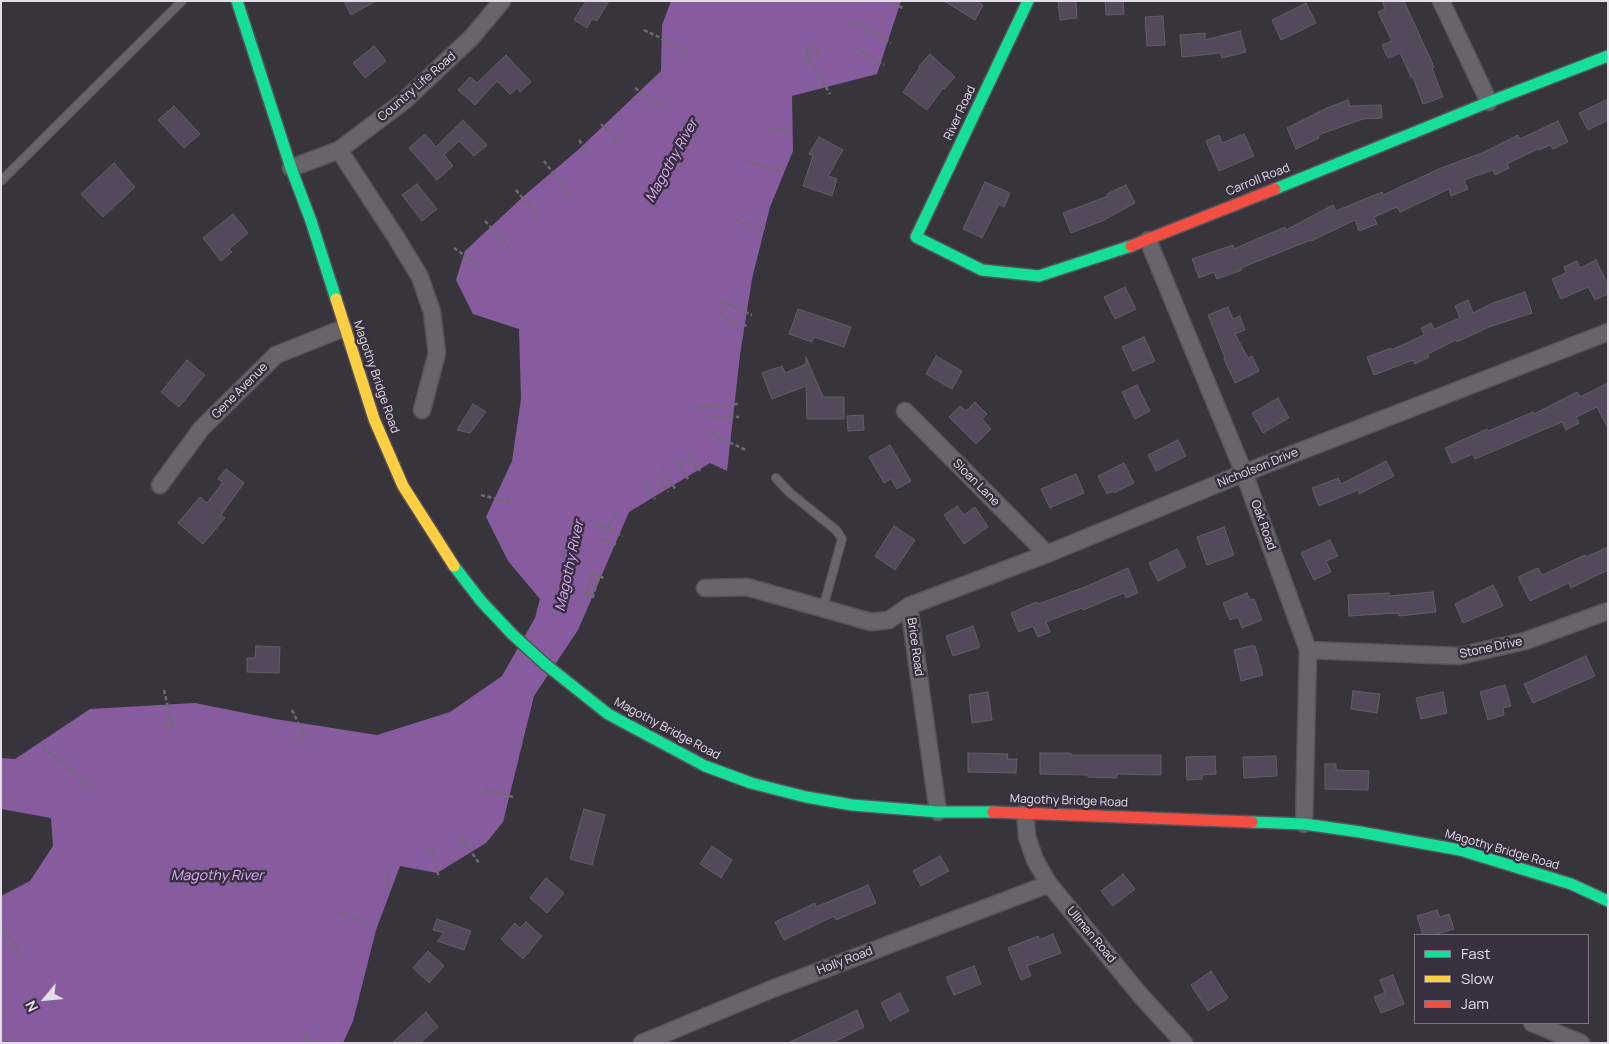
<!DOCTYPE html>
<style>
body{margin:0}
#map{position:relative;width:1609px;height:1044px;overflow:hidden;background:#38343c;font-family:Manrope,sans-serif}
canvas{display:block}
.frame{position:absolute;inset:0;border:2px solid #e2dde6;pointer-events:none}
.legend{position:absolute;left:1414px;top:934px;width:175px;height:90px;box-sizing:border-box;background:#39303f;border:1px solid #7d7582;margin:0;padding:6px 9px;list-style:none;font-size:15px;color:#e2dde6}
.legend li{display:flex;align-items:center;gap:10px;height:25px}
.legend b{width:25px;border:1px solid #7d7582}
.north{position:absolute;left:20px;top:974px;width:50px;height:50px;-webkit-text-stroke:4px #39303f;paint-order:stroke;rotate:242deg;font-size:14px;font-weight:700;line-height:20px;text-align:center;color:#e2dde6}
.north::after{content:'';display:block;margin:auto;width:18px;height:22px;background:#e2dde6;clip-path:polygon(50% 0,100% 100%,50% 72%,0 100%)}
</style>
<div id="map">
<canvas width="1609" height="1044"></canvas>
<div class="frame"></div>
<ul class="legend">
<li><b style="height:6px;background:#16e098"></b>Fast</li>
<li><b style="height:6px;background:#ffcf43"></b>Slow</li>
<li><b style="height:6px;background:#f24e42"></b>Jam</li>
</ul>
<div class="north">N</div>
</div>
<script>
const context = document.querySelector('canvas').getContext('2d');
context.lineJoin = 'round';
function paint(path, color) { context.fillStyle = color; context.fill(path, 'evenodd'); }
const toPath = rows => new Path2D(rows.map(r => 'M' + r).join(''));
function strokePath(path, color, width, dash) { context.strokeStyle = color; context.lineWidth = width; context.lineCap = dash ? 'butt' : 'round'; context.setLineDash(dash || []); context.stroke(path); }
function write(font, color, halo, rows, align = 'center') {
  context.font = font + ' Manrope,sans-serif'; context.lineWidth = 5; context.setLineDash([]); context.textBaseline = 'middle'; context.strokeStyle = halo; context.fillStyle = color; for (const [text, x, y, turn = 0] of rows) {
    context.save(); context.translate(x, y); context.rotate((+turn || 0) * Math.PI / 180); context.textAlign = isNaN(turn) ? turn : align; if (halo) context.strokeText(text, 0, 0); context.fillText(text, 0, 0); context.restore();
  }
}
paint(toPath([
 [671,1,901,1,877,74,792,96,793,151,770,207,752,279,740,355,727,471,710,463,629,512,578,630,534,696,503,822,486,843,437,873,400,866,376,930,353,1021,343,1043,1,1043,1,896,30,881,53,846,51,818,1,809,1,758,15,759,90,709,195,703,275,719,377,735,450,712,502,676,535,618,540,599,508,561,486,517,512,461,521,399,519,329,473,314,456,280,465,251,526,194,578,150,661,71,662,25]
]), '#875c9f');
const building = toPath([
 [344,1,376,1,351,15,344,1],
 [586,1,609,1,597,21,592,19,587,28,574,20,586,1],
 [944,1,976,1,983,5,975,20,944,1],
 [1058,1,1076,1,1077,18,1060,20,1058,1],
 [1105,1,1123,1,1124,14,1106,15,1105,1],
 [1382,1,1404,1,1434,67,1432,68,1443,97,1423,104,1413,77,1411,77,1400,53,1388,58,1382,45,1392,41,1378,12,1385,9,1382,1],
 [1306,3,1316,23,1281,40,1272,20,1306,3],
 [1163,16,1165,45,1147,46,1145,17,1163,16],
 [1240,31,1246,52,1222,58,1220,53,1182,57,1180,35,1205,33,1205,40,1240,31],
 [374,46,386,61,365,78,353,63,374,46],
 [930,54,955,77,944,89,943,88,927,110,903,92,920,67,919,66,930,54],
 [506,55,531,82,520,92,517,88,510,94,497,81,475,105,458,90,470,77,477,83,506,55],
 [1608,99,1608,120,1588,130,1579,113,1608,99],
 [1348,100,1350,106,1381,105,1382,118,1363,119,1318,135,1319,138,1296,149,1287,128,1327,108,1348,100],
 [174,106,200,134,184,148,158,120,174,106],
 [463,120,487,145,474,156,459,141,444,155,453,166,437,180,409,148,425,134,436,147,463,120],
 [1558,121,1568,142,1553,149,1550,145,1539,150,1538,149,1507,164,1509,168,1495,175,1493,170,1464,180,1468,189,1451,196,1449,189,1400,212,1397,207,1374,217,1377,224,1359,231,1355,220,1311,241,1311,240,1241,268,1242,270,1217,279,1214,272,1199,278,1192,259,1233,245,1234,249,1285,227,1286,230,1333,205,1336,211,1382,192,1383,195,1441,168,1482,153,1518,135,1520,139,1558,121],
 [1244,134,1254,156,1219,171,1206,141,1219,135,1222,143,1244,134],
 [819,137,843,150,828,176,837,179,832,196,803,186,813,156,809,154,819,137],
 [114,163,135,187,103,217,81,194,114,163],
 [985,182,1010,193,1004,207,999,204,982,238,963,229,985,182],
 [417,184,437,209,422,221,402,195,417,184],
 [1126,185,1135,203,1102,221,1071,233,1063,213,1108,196,1107,194,1126,185],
 [233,214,248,233,229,249,232,252,221,261,203,238,233,214],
 [1596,260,1608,285,1608,294,1595,300,1588,287,1561,299,1552,279,1566,273,1564,267,1577,261,1580,268,1596,260],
 [1125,287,1136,309,1115,319,1104,297,1125,287],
 [1525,292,1532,313,1489,327,1457,342,1456,340,1428,354,1429,357,1415,364,1413,360,1374,375,1367,357,1391,348,1391,350,1424,335,1421,328,1431,323,1434,329,1460,318,1455,306,1468,300,1473,313,1493,303,1525,292],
 [1228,307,1233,319,1240,316,1245,330,1235,334,1248,358,1252,356,1259,371,1235,383,1224,359,1225,358,1208,315,1228,307],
 [798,309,851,327,844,347,814,337,812,342,789,334,798,309],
 [1144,337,1155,361,1133,371,1122,347,1144,337],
 [936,356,962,371,952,389,926,374,936,356],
 [806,357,823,397,844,397,844,419,807,419,806,386,772,399,762,373,782,366,785,373,806,364,806,357],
 [187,360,205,375,179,407,161,392,187,360],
 [1608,383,1608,428,1597,407,1576,417,1579,423,1566,430,1562,422,1475,459,1473,454,1452,463,1445,448,1487,429,1488,431,1533,412,1534,414,1577,392,1580,397,1608,383],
 [1137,385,1150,411,1135,419,1122,392,1137,385],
 [1278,398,1289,418,1263,433,1252,413,1278,398],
 [975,402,987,414,982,419,991,429,976,444,949,417,960,406,966,411,975,402],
 [473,404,486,412,470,433,457,430,473,404],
 [863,415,864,430,848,431,847,416,863,415],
 [1178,440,1186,456,1156,471,1148,455,1178,440],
 [890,445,911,481,897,489,891,479,884,483,869,457,890,445],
 [1386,461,1394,476,1359,494,1358,490,1319,506,1312,488,1338,478,1341,484,1386,461],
 [1124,463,1134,483,1114,493,1113,491,1107,494,1098,476,1124,463],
 [226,469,244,483,221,515,225,518,203,544,178,523,200,497,207,503,223,482,218,479,226,469],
 [1076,474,1084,493,1050,508,1041,489,1076,474],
 [957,506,964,515,975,507,988,527,964,544,944,515,957,506],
 [894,526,915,540,895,570,875,556,894,526],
 [1224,527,1234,555,1207,565,1197,537,1224,527],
 [1330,540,1338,556,1326,561,1331,572,1314,580,1301,553,1330,540],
 [1608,547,1608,570,1571,588,1569,583,1530,601,1518,577,1538,568,1542,575,1585,555,1586,557,1608,547],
 [1177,549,1186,567,1158,581,1149,563,1177,549],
 [1128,568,1138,593,1126,598,1124,593,1083,610,1082,608,1046,622,1050,632,1038,637,1033,626,1019,632,1011,613,1037,602,1038,604,1085,587,1128,568],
 [1493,585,1503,606,1463,623,1455,604,1493,585],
 [1433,592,1436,612,1399,616,1398,613,1349,616,1348,595,1389,593,1389,596,1433,592],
 [1247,593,1250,600,1254,599,1262,620,1242,628,1238,617,1230,620,1223,603,1247,593],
 [973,626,980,647,953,656,946,636,973,626],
 [256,646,280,647,279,673,247,672,247,658,255,658,256,646],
 [1250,646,1255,646,1263,675,1241,681,1234,650,1250,646],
 [1586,656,1595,676,1533,703,1524,684,1586,656],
 [1505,685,1511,706,1503,708,1504,715,1488,720,1480,692,1505,685],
 [1353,691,1380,694,1377,713,1351,709,1353,691],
 [988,692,992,720,972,723,969,695,988,692],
 [1443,692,1447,713,1421,719,1416,698,1443,692],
 [968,753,1008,754,1007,759,1017,759,1016,773,968,772,968,753],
 [1040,753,1071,753,1071,755,1161,755,1161,775,1117,774,1117,778,1088,777,1088,775,1040,774,1040,753],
 [1215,756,1216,774,1202,775,1202,779,1187,780,1186,757,1215,756],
 [1276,756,1277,776,1244,778,1243,757,1276,756],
 [1325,764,1336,764,1336,770,1369,771,1368,790,1325,789,1325,764],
 [584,809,605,815,592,865,570,859,584,809],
 [712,846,732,860,721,878,700,864,712,846],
 [940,856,949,871,921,886,913,871,940,856],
 [1123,874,1135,889,1113,906,1101,891,1123,874],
 [546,878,564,893,547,913,530,898,546,878],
 [868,885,876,903,836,920,834,916,784,940,775,922,815,903,816,907,868,885],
 [1437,910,1440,917,1449,914,1454,929,1434,935,1423,935,1417,916,1437,910],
 [437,919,471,931,464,950,437,941,444,933,433,930,437,919],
 [526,922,542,936,523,959,501,939,515,923,520,928,526,922],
 [1053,934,1061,953,1027,966,1031,976,1021,980,1008,948,1038,936,1039,940,1053,934],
 [428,951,444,966,429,983,413,968,428,951],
 [974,966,981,984,954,995,946,977,974,966],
 [1211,971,1228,998,1208,1011,1191,985,1211,971],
 [1393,975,1404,1004,1381,1013,1374,997,1385,993,1380,980,1393,975],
 [900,993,909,1011,890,1021,881,1003,900,993],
 [857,1010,864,1027,832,1043,788,1043,857,1010],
 [426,1012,438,1027,420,1043,392,1043,426,1012]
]);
paint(building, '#54495a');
strokePath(building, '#625e65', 1);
const lane = toPath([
 [1,181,182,1],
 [776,478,790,493,836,530,842,539,823,608]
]);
const street = toPath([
 [1441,1,1489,102],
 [339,150,397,239,420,277,432,312,437,353,422,410],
 [291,168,339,150,404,101,472,37,502,1],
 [1148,240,1244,473,1308,650,1304,824],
 [905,411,1047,554],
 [160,485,201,429,276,355,344,328],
 [705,588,747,587,871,622,889,620,909,606,938,812],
 [909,606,1047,554,1244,473,1608,332],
 [1308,650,1459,656,1525,641,1608,611],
 [1025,812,1027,837,1035,860,1049,884,1141,996,1184,1043],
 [1532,1023,1581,1043],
 [642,1043,772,989,1049,884]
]);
const fast = toPath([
 [237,1,291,168,311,221,336,299],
 [1028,1,916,237,982,270,1039,276,1131,246],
 [1275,189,1489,102,1608,56],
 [454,566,481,601,512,634,545,664,608,714,705,766,751,783,806,797,852,805,938,812,993,812],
 [1252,822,1304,824,1360,832,1460,850,1571,884,1608,901]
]);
const slow = toPath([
 [336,299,374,419,403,486,454,566]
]);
const jam = toPath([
 [1131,246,1275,189],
 [993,812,1252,822]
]);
strokePath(lane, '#565359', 10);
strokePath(street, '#565359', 19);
strokePath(fast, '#565359', 14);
strokePath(slow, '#565359', 14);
strokePath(jam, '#565359', 14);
strokePath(toPath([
 [887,1,903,8],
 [851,20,891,43],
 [644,30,687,51,683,59],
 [856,47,884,65],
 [820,58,814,46,805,52,830,94],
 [635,88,664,108],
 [601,124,617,142,623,136],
 [772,128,789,131],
 [579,140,589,155],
 [745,160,782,172],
 [544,161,570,195],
 [516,190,535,213,539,211],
 [736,220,766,229],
 [485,221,510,248],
 [454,248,478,265,480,261],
 [721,301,752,315],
 [719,314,747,326],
 [695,407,738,404],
 [710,417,739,417],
 [712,434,746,450],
 [689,453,700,471],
 [676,460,688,479],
 [662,469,676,490],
 [657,475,668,492],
 [643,482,655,499],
 [481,495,513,503],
 [599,525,623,536],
 [608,529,616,513],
 [600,539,618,545],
 [586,595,593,597,599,576],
 [585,596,592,573,604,578],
 [164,690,172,725,165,726],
 [292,710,305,737,294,740],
 [43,747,90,786],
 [484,789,513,797],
 [461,838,479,863],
 [427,852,432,851,439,878],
 [386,872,390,890],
 [339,912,369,925],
 [1,926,18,950],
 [303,1036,310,1043]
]), '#6e6c71', 2.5, [4, 2.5]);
strokePath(lane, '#68646b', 8);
strokePath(street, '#68646b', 16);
strokePath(fast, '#16e098', 11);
strokePath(slow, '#ffcf43', 11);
strokePath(jam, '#f24e42', 11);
write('12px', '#e2dde6', '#39303f', [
 ["Country Life Road",417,87,-41],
 ["River Road",960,113,-65],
 ["Carroll Road",1258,180,-22],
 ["Magothy Bridge Road",376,377,71],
 ["Gene Avenue",240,391,-45],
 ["Nicholson Drive",1258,468,-22],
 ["Sloan Lane",976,483,45],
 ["Oak Road",1263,525,70],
 ["Brice Road",915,647,82],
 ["Stone Drive",1491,648,-12],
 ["Magothy Bridge Road",667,729,28],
 ["Magothy Bridge Road",1069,801,2],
 ["Magothy Bridge Road",1502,850,16],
 ["Ullman Road",1091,935,50],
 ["Holly Road",845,961,-21]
]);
write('italic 14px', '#dfadfd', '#39303f', [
 ["Magothy River",672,161,-61],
 ["Magothy River",570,566,-78],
 ["Magothy River",217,876]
]);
</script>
